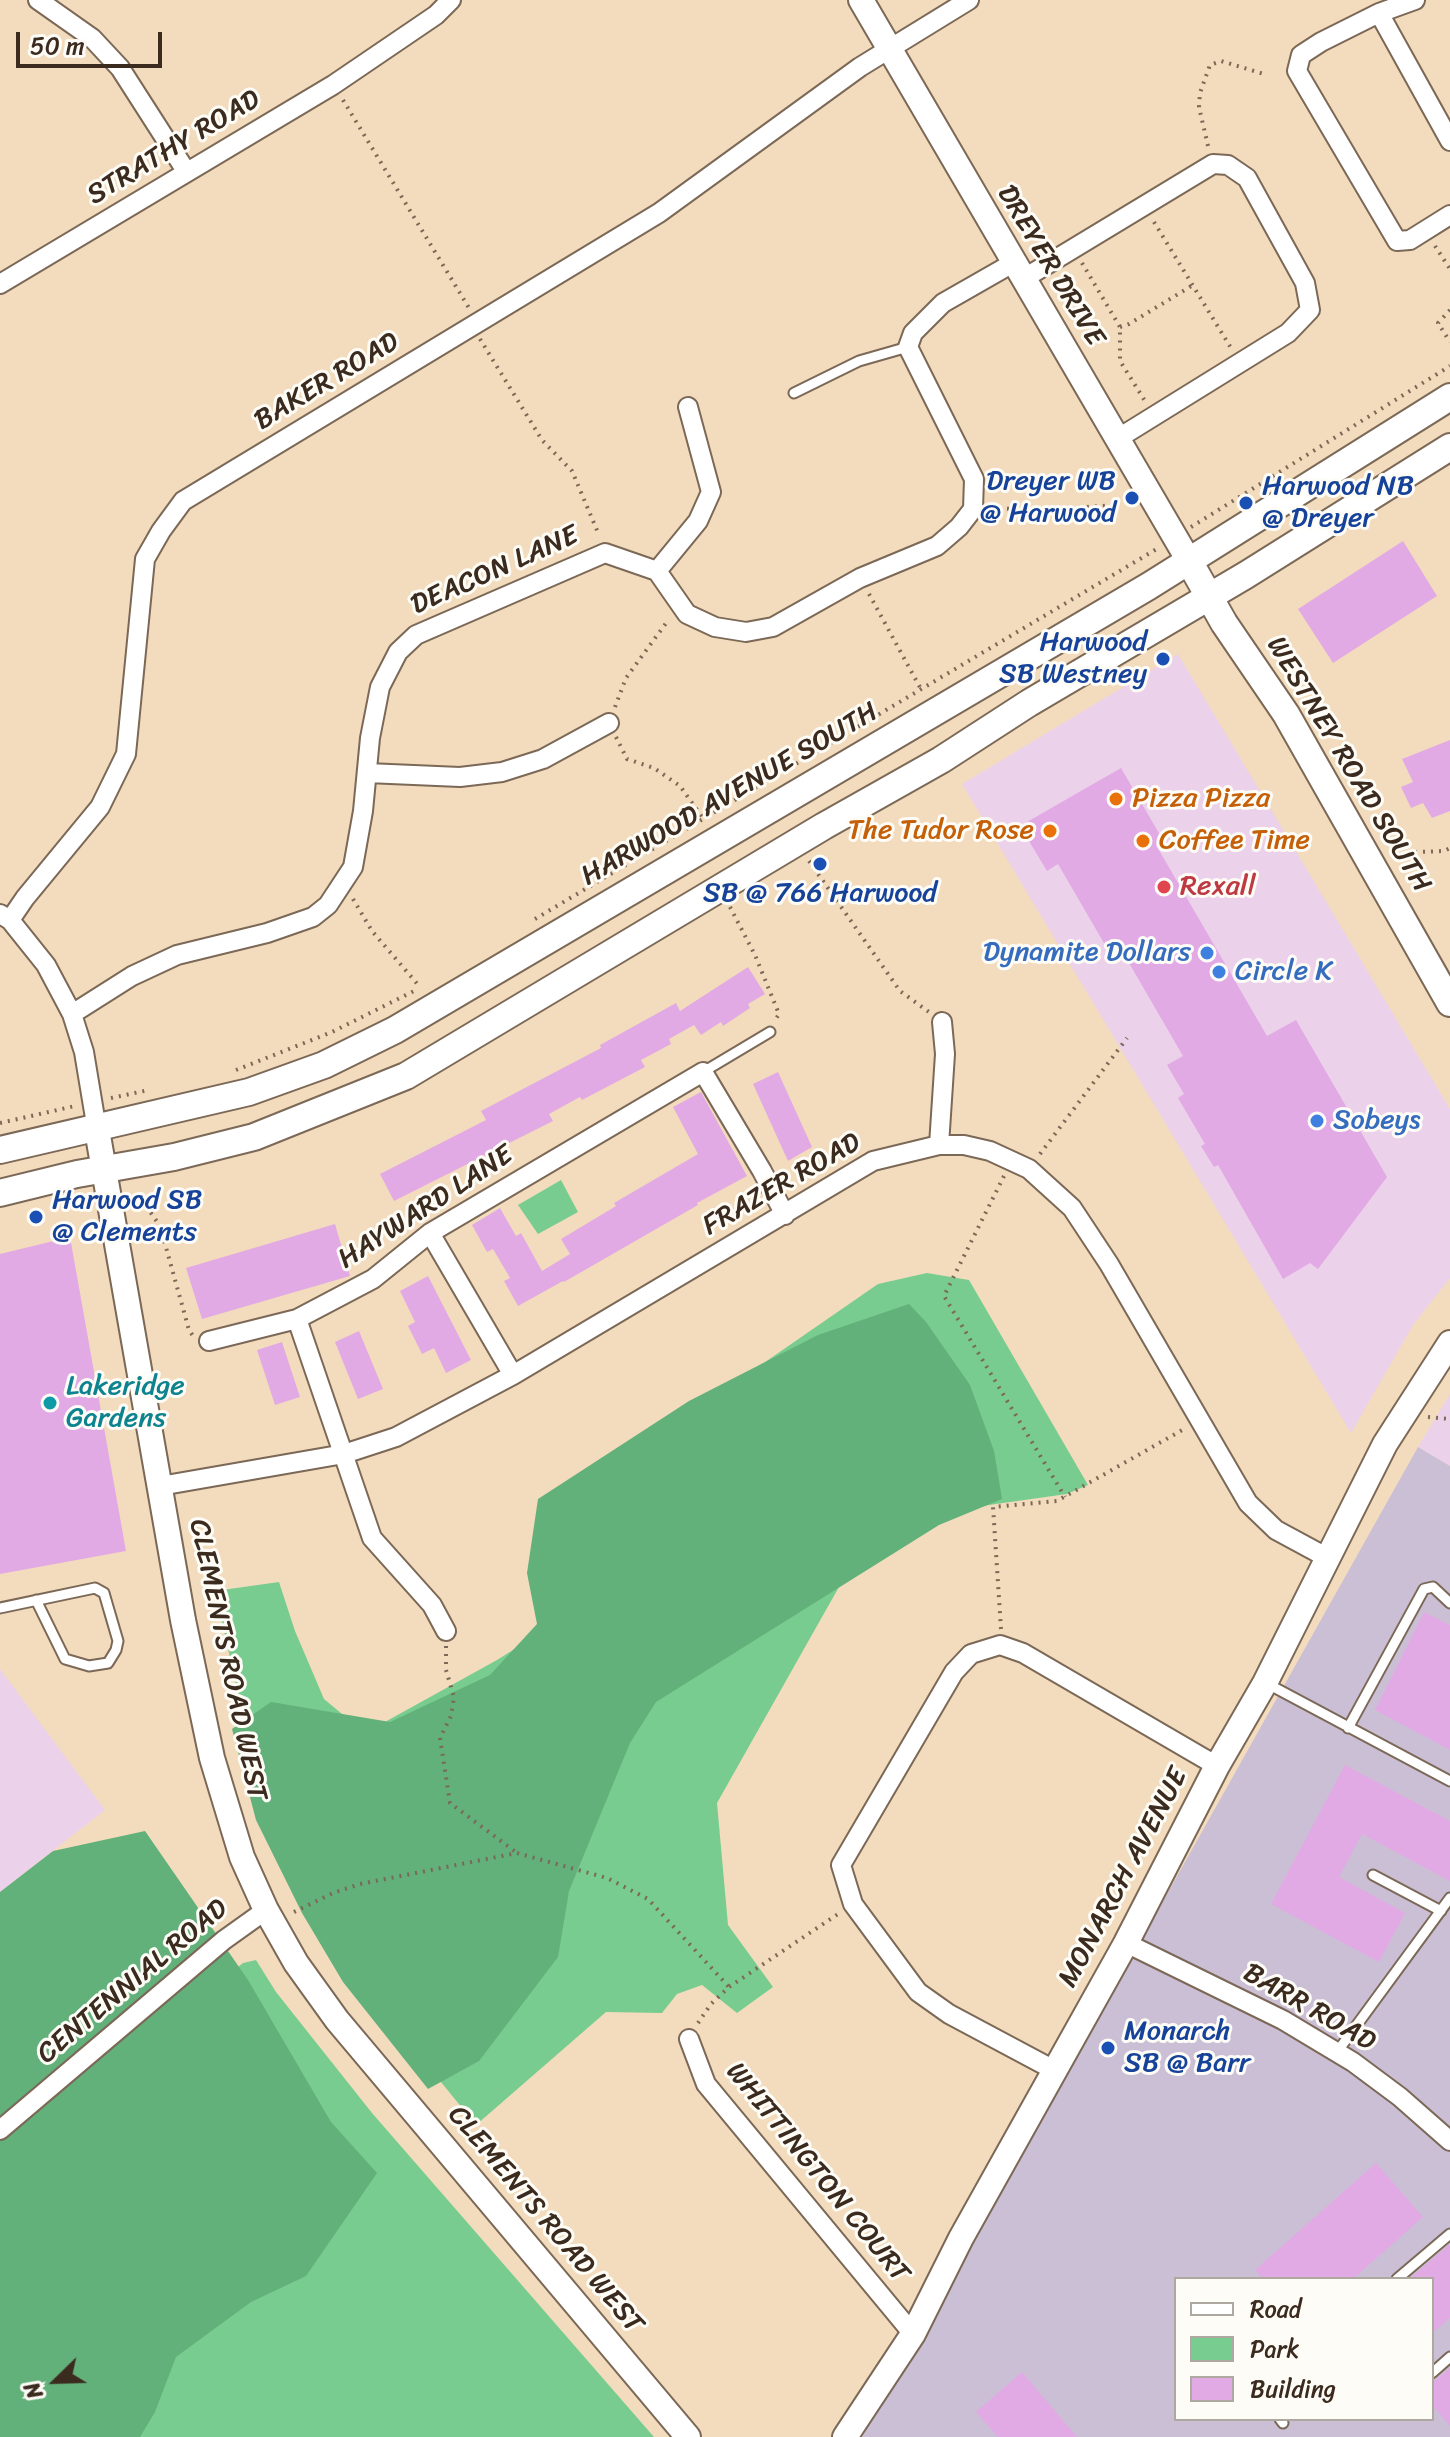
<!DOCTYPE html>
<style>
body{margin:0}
#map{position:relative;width:1450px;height:2437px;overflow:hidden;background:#f3dcbd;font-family:Sriracha,sans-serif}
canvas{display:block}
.legend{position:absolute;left:1174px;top:2277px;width:260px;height:144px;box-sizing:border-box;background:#fdfcf7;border:2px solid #afa8a0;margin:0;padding:10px 14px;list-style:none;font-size:24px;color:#3b2a1e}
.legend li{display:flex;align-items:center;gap:16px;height:40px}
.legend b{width:40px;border:2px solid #afa8a0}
.north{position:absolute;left:16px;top:2341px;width:80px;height:80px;-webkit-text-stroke:6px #fdfcf7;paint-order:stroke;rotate:247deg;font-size:22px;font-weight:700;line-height:32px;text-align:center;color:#3b2a1e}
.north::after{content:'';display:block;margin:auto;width:28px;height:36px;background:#3b2a1e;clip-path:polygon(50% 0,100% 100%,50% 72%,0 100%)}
.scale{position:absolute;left:16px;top:32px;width:146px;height:36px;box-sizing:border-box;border:4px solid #3b2a1e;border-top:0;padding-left:10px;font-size:24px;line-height:28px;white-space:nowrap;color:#3b2a1e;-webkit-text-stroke:6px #fdfcf7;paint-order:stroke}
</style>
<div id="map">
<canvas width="1450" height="2437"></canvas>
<ul class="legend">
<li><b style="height:10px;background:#fff"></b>Road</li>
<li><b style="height:22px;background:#78cc90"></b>Park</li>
<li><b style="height:22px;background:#e2aae4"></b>Building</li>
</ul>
<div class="north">N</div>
<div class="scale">50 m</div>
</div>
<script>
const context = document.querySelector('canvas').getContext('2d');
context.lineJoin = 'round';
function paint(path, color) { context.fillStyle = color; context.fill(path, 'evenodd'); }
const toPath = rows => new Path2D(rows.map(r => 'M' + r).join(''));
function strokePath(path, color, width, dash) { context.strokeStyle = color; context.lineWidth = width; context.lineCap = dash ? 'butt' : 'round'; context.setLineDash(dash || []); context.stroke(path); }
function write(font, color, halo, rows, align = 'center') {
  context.font = font + ' Sriracha,sans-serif'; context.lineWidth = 6; context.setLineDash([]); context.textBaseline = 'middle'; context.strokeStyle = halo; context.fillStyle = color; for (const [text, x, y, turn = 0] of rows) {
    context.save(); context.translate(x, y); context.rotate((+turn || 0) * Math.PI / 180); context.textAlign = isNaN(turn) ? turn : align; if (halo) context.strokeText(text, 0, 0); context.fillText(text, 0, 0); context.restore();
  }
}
paint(toPath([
 [1178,654,1450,1109,1450,1278,1413,1325,1351,1433,962,784],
 [1450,1394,1450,1466,1418,1447],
 [0,1669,105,1810,0,1892]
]), '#ecd1ea');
paint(toPath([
 [1418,1447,1450,1466,1450,2437,862,2437],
 [1176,2279,1432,2279,1432,2419,1176,2419]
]), '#cbbfd5');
paint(toPath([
 [561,1180,578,1212,538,1234,518,1205],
 [927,1273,969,1280,1088,1485,1067,1494,925,1514,857,1555,717,1803,728,1925,773,1987,737,2013,702,1985,677,1994,662,2013,606,2012,476,2125,322,1936,267,1821,215,1591,279,1582,295,1631,324,1699,365,1733,497,1660,596,1598,541,1517,878,1284],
 [256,1960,276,1992,372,2113,654,2437,0,2437,0,2155,243,1963]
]), '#78cc90');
paint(toPath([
 [909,1304,926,1322,970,1385,994,1451,1002,1499,939,1525,656,1702,630,1743,569,1891,558,1957,479,2061,428,2089,343,1982,302,1913,256,1820,232,1729,271,1702,390,1722,490,1675,537,1624,527,1573,538,1499,689,1401,818,1335],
 [145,1831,248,1980,331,2122,377,2173,306,2276,251,2302,176,2357,155,2412,140,2437,0,2437,0,1892,53,1851]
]), '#62b07a');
paint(toPath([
 [1403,541,1437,596,1333,663,1298,609],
 [1450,740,1450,811,1432,818,1423,803,1411,808,1401,787,1413,782,1402,759],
 [1121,768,1163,840,1156,845,1267,1036,1296,1020,1387,1177,1318,1269,1310,1263,1283,1279,1218,1165,1214,1167,1201,1146,1205,1144,1178,1098,1184,1094,1167,1065,1183,1056,1118,944,1108,950,1058,864,1047,871,1020,826],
 [748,967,765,994,748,1004,750,1008,723,1026,721,1022,701,1035,694,1025,669,1039,671,1044,641,1060,645,1067,582,1100,580,1097,549,1114,553,1121,394,1201,380,1174,486,1120,481,1111,601,1048,600,1045,676,1003,680,1011],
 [778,1072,812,1147,788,1161,753,1084],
 [701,1092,747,1176,697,1203,698,1205,564,1282,563,1281,518,1306,504,1281,510,1278,493,1249,487,1252,472,1225,500,1208,516,1236,521,1233,542,1271,570,1254,561,1239,616,1206,614,1203,698,1154,673,1107],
 [335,1224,350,1276,202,1319,186,1268],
 [70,1237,126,1551,0,1574,0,1254],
 [428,1276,471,1360,446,1373,434,1348,422,1354,408,1326,415,1322,400,1291],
 [359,1331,383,1389,358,1399,335,1342],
 [282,1342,300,1397,275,1405,257,1350],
 [1424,1612,1450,1625,1450,1750,1375,1710],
 [1345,1765,1450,1821,1450,1881,1362,1834,1339,1877,1405,1913,1379,1962,1271,1904],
 [1376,2163,1423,2217,1353,2279,1263,2279,1255,2270],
 [1450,2244,1450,2318,1432,2333,1432,2279,1409,2279],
 [1450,2368,1450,2426,1432,2405,1432,2383],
 [1022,2372,1077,2437,998,2437,976,2412]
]), '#e2aae4');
const service = toPath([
 [794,393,859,361,908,347],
 [703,1072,770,1032],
 [0,1608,95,1588,104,1593,118,1641,116,1650,108,1663,89,1666,65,1659,36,1600],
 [1266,1683,1450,1781],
 [1348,1728,1424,1589,1433,1587,1450,1603],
 [1373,1875,1441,1911],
 [1337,2052,1450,1898],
 [1397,2279,1450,2234],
 [1432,2373,1450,2357],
 [1280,2419,1283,2423]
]);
const minor = toPath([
 [38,0,92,38,120,68,186,171],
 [1415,0,1379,13,1321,42,1301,55,1297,71,1397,241,1410,240,1450,215],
 [1379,13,1450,141],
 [1023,279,1213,164,1228,165,1247,178,1305,283,1310,310,1288,333,1117,439],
 [0,284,333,85,436,15,451,0],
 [657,571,698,521,711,492,688,407],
 [367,773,460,777,502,772,543,759,609,723],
 [0,914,10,920,46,965,72,1014,84,1052,97,1130],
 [10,920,25,898,100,807,126,754,145,559,161,531,183,501,659,213,860,67,969,0],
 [72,1014,132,976,177,955,267,933,313,917,328,905,353,867,363,811,370,738,380,687,398,652,416,635,605,553,657,571,687,614,715,627,746,632,773,627,860,578,937,546,959,527,973,509,974,479,908,347,913,333,943,303,1013,263],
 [939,1145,945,1054,942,1022],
 [430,1233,513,1375],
 [297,1319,372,1538,432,1605,446,1631],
 [209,1341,297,1319,373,1279,430,1233,703,1072,762,1171,785,1215],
 [160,1486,344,1454,396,1437,513,1375,873,1161,939,1145,964,1145,990,1151,1029,1169,1072,1208,1109,1264,1248,1503,1276,1530,1326,1557],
 [1126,1943,1283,2020,1353,2062,1400,2097,1450,2141],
 [689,2039,706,2084,913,2334],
 [1054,2070,949,2014,918,1992,853,1904,841,1865,954,1672,971,1654,1000,1645,1023,1653,1217,1766],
 [0,2130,224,1940,266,1910]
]);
const tertiary = toPath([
 [861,0,1189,561],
 [97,1130,183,1620,212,1758,242,1857,266,1910,296,1963,337,2020,688,2437],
 [845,2437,913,2334,961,2238,1126,1943,1217,1766,1265,1683,1385,1444,1450,1343]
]);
const secondary = toPath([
 [1189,561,1224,623,1286,714,1450,1003],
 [0,1150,249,1092,324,1065,395,1030,1149,586,1450,397],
 [0,1193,77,1174,174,1157,254,1137,406,1076,824,826,941,760,1029,703,1246,575,1450,447]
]);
strokePath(service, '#7b6856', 13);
strokePath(minor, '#7b6856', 22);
strokePath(tertiary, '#7b6856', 28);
strokePath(secondary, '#7b6856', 30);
strokePath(toPath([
 [343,100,469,308],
 [1208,146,1199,107,1200,93,1210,65,1221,61,1264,74],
 [1154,222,1231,348],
 [1435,246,1450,269],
 [1082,263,1120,327,1120,361,1145,401],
 [1450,310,1438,323,1450,342],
 [1120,327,1129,324,1193,285],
 [480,339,542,440,572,471,599,535],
 [991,508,1040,510,1117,505],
 [1191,527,1450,366],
 [869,594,922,691],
 [615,707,626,678,669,619],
 [616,737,627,759,654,768,680,786,705,821],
 [1415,852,1444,851,1450,848],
 [809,861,900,991,929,1012],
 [353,899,372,931,420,987],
 [730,907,755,955,779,1014,774,1022],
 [535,919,1160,547],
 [236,1070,332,1032,414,991],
 [111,1098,149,1090],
 [0,1123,75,1106],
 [1040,1154,1127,1038],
 [1004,1176,944,1296,1065,1497],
 [137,1193,160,1226,189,1330,193,1336],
 [1428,1417,1450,1419],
 [1001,1629,993,1507,1057,1501,1184,1429],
 [446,1646,446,1670,454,1697,451,1716,440,1738,450,1803,517,1853],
 [294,1912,333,1893,360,1884,517,1853,607,1878,648,1899,729,1987],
 [698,2023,711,2004,729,1987,838,1914]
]), '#7b6856', 4, [2, 6]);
strokePath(service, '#fff', 9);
strokePath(minor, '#fff', 18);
strokePath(tertiary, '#fff', 24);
strokePath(secondary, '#fff', 26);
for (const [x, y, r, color] of [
 [1132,498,8,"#1a4fb4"],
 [1246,503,8,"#1a4fb4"],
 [1163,659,8,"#1a4fb4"],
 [1116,799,8,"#e8710a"],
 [1050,831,8,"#e8710a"],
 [1143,841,8,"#e8710a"],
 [820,864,8,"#1a4fb4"],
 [1164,887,8,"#e0444e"],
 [1207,953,8,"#3f7fe0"],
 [1219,972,8,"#3f7fe0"],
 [1317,1121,8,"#3f7fe0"],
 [36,1217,8,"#1a4fb4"],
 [50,1403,8,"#0f9aa8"],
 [1108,2048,8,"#1a4fb4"]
]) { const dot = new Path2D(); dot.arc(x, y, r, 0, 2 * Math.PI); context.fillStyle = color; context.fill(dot); strokePath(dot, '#fdfcf7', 3); }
write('28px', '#3b2a1e', '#fdfcf7', [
 ["STRATHY ROAD",174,148,-31],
 ["DREYER DRIVE",1050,266,59],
 ["BAKER ROAD",327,382,-31],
 ["DEACON LANE",495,571,-24],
 ["WESTNEY ROAD SOUTH",1348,765,59],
 ["HARWOOD AVENUE SOUTH",730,795,-30],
 ["FRAZER ROAD",782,1185,-30],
 ["HAYWARD LANE",426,1208,-33],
 ["CLEMENTS ROAD WEST",227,1660,78],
 ["MONARCH AVENUE",1124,1878,-62],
 ["CENTENNIAL ROAD",133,1982,-40],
 ["BARR ROAD",1309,2008,30],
 ["WHITTINGTON COURT",817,2173,51],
 ["CLEMENTS ROAD WEST",545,2220,50]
]);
write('28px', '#164399', '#fdfcf7', [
 ["Dreyer WB",1116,482,"right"],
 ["@ Harwood",1116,514,"right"],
 ["Harwood NB",1262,487],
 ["@ Dreyer",1262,519],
 ["Harwood",1147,643,"right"],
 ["SB Westney",1147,675,"right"],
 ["SB @ 766 Harwood",820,894,"center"],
 ["Harwood SB",52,1201],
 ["@ Clements",52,1233],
 ["Monarch",1124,2032],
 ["SB @ Barr",1124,2064]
], 'left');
write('28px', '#c56008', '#fdfcf7', [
 ["Pizza Pizza",1132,799],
 ["The Tudor Rose",1034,831,"right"],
 ["Coffee Time",1159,841]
], 'left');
write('28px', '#be3a42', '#fdfcf7', [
 ["Rexall",1180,887]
], 'left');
write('28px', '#366cbe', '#fdfcf7', [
 ["Dynamite Dollars",1191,953,"right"],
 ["Circle K",1235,972],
 ["Sobeys",1333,1121]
], 'left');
write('28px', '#0d838f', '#fdfcf7', [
 ["Lakeridge",66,1387],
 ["Gardens",66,1419]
], 'left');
</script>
